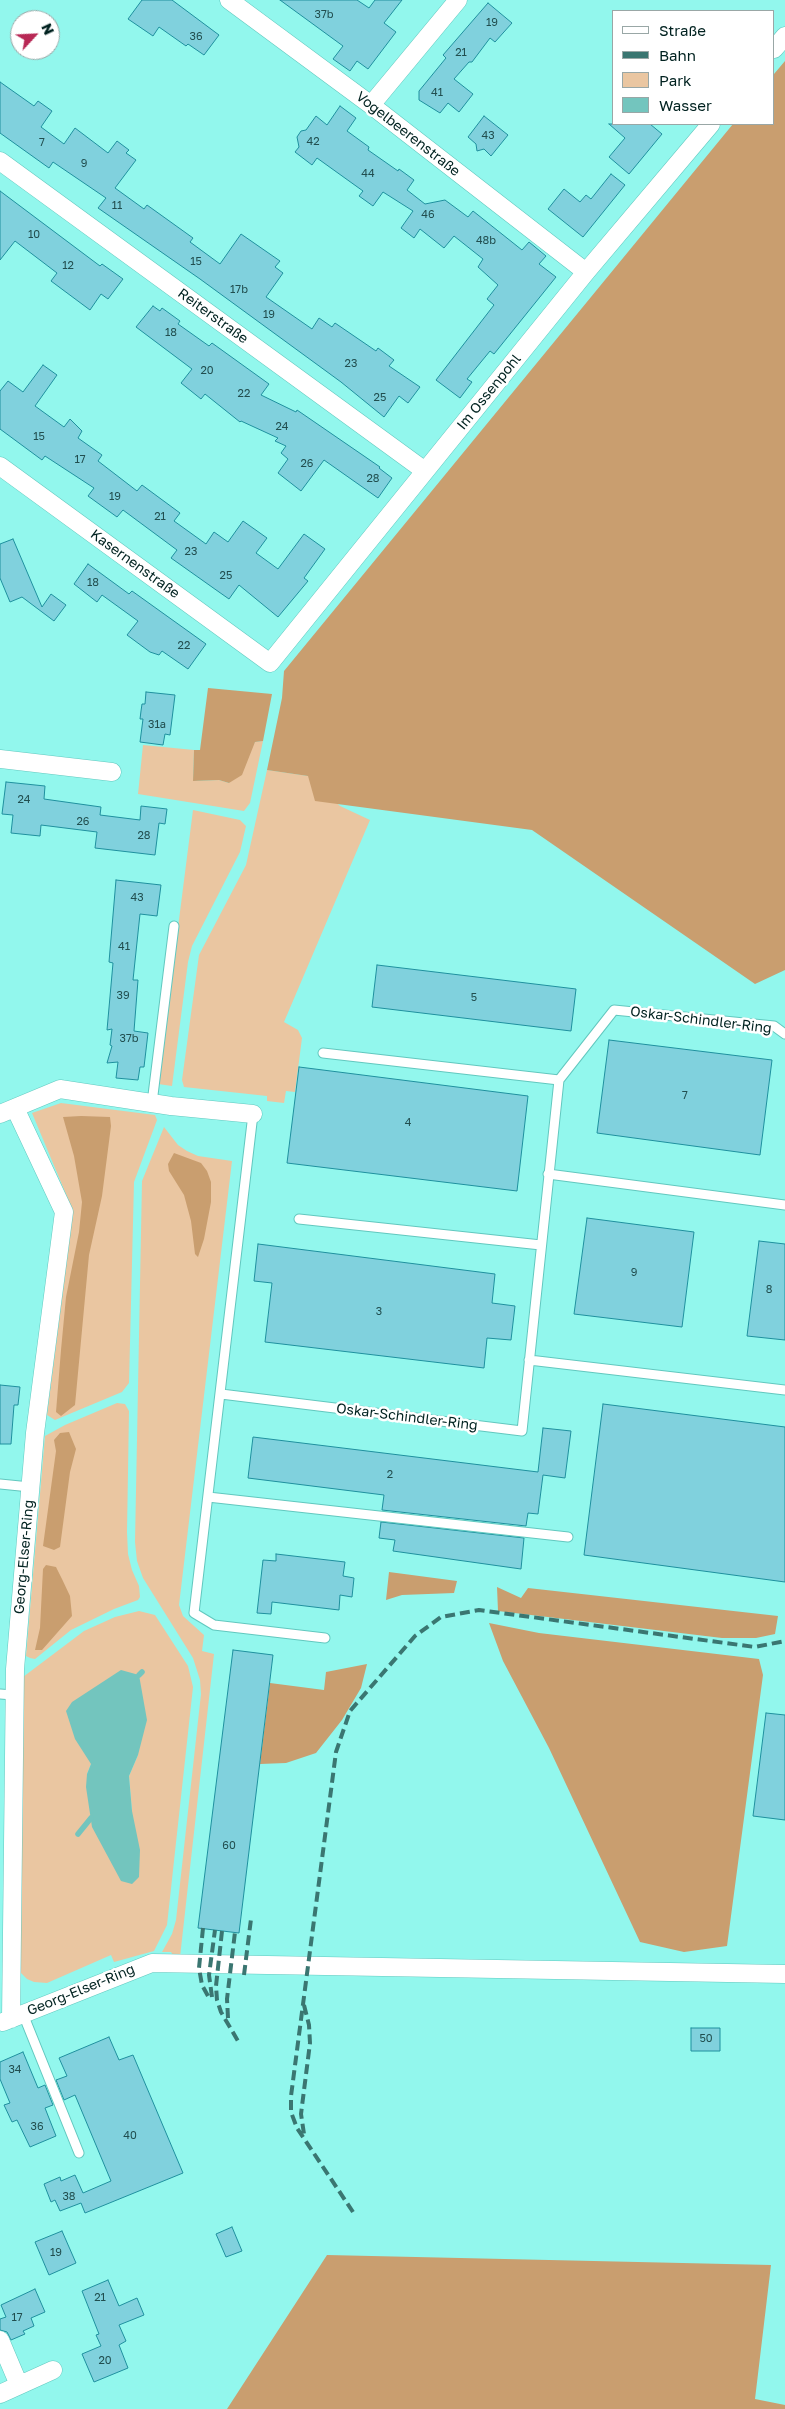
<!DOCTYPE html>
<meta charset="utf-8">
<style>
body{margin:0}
#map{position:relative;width:785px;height:2409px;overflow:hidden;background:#92f7ed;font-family:"Golos Text",sans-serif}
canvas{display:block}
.legend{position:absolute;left:612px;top:10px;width:162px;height:115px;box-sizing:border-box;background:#fff;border:1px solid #99a7a6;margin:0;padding:6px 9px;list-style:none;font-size:15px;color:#012220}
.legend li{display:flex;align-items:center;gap:10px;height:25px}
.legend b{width:25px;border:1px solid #99a7a6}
.north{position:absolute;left:10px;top:10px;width:50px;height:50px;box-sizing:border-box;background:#fff;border:1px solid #99a7a6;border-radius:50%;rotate:65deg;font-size:14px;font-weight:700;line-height:20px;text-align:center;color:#012220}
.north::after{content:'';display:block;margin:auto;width:18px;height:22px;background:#b82855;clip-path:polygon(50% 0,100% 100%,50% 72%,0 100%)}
</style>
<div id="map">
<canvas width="785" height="2409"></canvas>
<ul class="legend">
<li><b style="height:6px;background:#fff"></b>Straße</li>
<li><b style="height:6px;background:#3a7671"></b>Bahn</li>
<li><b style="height:14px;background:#eac6a1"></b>Park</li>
<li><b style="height:14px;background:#73c5be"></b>Wasser</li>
</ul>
<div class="north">N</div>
</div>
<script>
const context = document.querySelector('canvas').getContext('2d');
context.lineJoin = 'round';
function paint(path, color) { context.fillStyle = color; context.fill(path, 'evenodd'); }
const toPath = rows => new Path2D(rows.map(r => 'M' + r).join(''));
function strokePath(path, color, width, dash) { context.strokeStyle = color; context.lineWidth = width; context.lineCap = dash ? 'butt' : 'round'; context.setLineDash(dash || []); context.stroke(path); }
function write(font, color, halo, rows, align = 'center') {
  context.font = font + ' "Golos Text",sans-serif'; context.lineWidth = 5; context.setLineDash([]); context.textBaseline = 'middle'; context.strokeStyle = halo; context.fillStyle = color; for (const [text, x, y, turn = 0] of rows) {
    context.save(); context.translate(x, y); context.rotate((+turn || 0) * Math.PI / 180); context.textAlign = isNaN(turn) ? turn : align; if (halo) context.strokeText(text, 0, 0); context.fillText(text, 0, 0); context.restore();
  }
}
paint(toPath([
 [263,741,250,803,244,811,138,794,143,745,194,750,193,781,219,780,229,783,255,742],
 [267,770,308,776,340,806,370,820,284,1022,298,1030,302,1038,295,1092,286,1091,284,1103,267,1101,267,1096,184,1087,182,1080,199,955,246,865],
 [193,810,240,820,246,826,240,852,192,946,188,962,172,1086,158,1084],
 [61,1103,155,1115,157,1120,134,1182,129,1383,122,1392,55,1420,47,1415,73,1211,32,1113],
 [164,1127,178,1145,187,1151,198,1156,232,1161,179,1605,183,1616,204,1635,202,1651,214,1654,180,1957,174,1957,171,1952,162,1952,172,1934,176,1920,201,1694,200,1680,193,1658,143,1578,137,1561,135,1542,142,1181],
 [117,1403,125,1404,129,1411,127,1532,128,1554,132,1570,139,1586,140,1597,138,1600,114,1609,71,1630,35,1659,30,1658,26,1656,45,1436,65,1425],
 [139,1611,155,1615,188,1666,193,1687,167,1925,154,1951,114,1962,111,1955,47,1983,34,1982,27,1979,19,1971,23,1677,84,1631,115,1617],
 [138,1755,129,1776,132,1811,87,1774,91,1764]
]), '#eac6a1');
paint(toPath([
 [785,61,785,970,755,984,532,830,315,801,308,776,267,770,282,698,284,671,733,124,774,124,774,74],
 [208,688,272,694,263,741,255,742,242,775,229,783,219,780,193,781,194,750,200,750],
 [81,1116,110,1117,111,1126,102,1196,89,1255,75,1405,61,1416,56,1412,61,1350,66,1297,79,1232,82,1202,74,1156,63,1117],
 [174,1153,201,1163,207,1171,211,1182,211,1202,204,1239,198,1257,195,1254,191,1221,184,1195,169,1171,168,1164],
 [69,1432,76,1449,70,1472,60,1547,54,1550,43,1546,56,1451,54,1440,60,1433],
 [46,1565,56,1567,62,1579,70,1596,72,1616,42,1650,35,1650,40,1628,43,1569],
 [389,1572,457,1581,454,1593,402,1595,386,1600],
 [497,1587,521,1598,528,1588,778,1616,775,1634,756,1638,722,1638,498,1611],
 [489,1623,539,1633,759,1659,763,1675,727,1946,684,1952,640,1942,549,1748,503,1661],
 [367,1664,361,1688,342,1720,316,1753,286,1763,260,1764,270,1683,324,1690,326,1672],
 [327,2255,771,2265,755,2399,785,2405,785,2409,227,2409]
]), '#c99e6f');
paint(toPath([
 [121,1670,139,1675,147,1720,138,1755,129,1776,132,1811,140,1850,139,1877,132,1884,121,1881,92,1827,86,1787,87,1774,91,1764,75,1739,66,1711,72,1702]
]), '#73c5be');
strokePath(toPath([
 [139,1675,142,1672],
 [78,1834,91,1818]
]), '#73c5be', 5.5);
const building = toPath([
 [142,0,172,0,219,35,204,55,188,44,186,46,159,27,153,36,128,19,142,0],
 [280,0,357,0,369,8,375,0,402,0,384,23,396,32,368,69,357,61,350,71,333,59,343,46,280,0],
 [488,3,512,23,495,42,490,38,472,62,469,62,454,79,473,94,459,112,448,103,440,113,419,100,419,91,446,58,443,55,488,3],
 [0,82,34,106,38,101,52,111,41,127,64,144,75,128,108,153,117,141,129,150,126,153,136,160,115,188,144,209,147,205,193,238,190,242,220,264,241,234,280,261,275,267,283,273,266,297,312,329,319,318,332,327,335,323,376,351,378,348,394,360,389,366,420,387,408,403,399,396,384,417,341,382,200,279,98,208,106,198,53,162,49,168,0,133,0,82],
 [340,106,356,118,347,131,369,147,368,150,398,171,399,169,414,180,407,190,425,204,445,200,468,217,473,211,522,250,529,242,546,256,539,264,556,277,494,354,490,351,467,379,472,382,460,398,436,380,494,305,487,299,498,285,478,267,483,259,454,236,444,248,420,229,414,238,401,228,413,211,383,192,373,206,359,196,363,191,317,158,312,165,295,152,299,147,297,137,301,131,306,130,316,116,327,125,340,106],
 [484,116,508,135,491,156,484,149,477,151,476,144,468,137,484,116],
 [609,124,650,124,662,134,629,174,609,157,625,138,609,124],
 [611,174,625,185,583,237,548,209,564,189,580,202,586,195,591,199,611,174],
 [0,191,100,266,102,264,123,279,108,299,101,294,90,310,51,281,57,273,15,241,0,260,0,191],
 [153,306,160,311,162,308,180,321,178,324,209,346,212,343,269,384,261,395,296,412,297,410,380,467,379,468,392,478,378,498,324,460,301,491,278,473,288,459,281,453,286,446,275,441,278,438,241,421,240,422,205,394,201,399,181,383,192,369,136,327,153,306],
 [43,365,57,375,35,406,64,427,70,419,82,431,78,438,102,455,98,461,137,491,142,485,180,513,174,521,206,544,214,532,228,542,243,521,267,538,256,553,278,569,304,534,325,549,304,578,308,581,278,617,239,585,229,599,219,592,171,558,177,550,123,510,117,517,88,496,94,488,45,456,42,460,0,429,0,391,8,381,23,392,43,365],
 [13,539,42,607,51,594,66,605,54,621,22,597,10,602,0,578,0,544,13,539],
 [88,564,129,594,132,591,206,644,188,669,162,651,159,655,150,652,127,635,138,621,102,595,97,602,74,584,88,564],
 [146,692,175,695,170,735,165,734,163,745,140,742,143,719,140,719,141,711,142,704,145,704,146,692],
 [6,782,45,786,44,799,101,807,100,815,140,820,141,806,167,809,165,824,159,823,155,855,95,848,97,832,41,825,40,836,11,833,13,815,2,814,6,782],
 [116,880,161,885,157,916,140,914,133,980,138,980,134,1031,148,1033,144,1067,140,1067,138,1080,116,1078,118,1062,107,1063,112,1046,110,1045,112,1029,107,1030,113,963,109,962,116,880],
 [377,965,576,989,571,1031,372,1007,377,965],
 [609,1040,772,1060,760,1155,597,1133,609,1040],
 [299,1067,528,1096,517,1191,287,1163,299,1067],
 [587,1218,694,1232,682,1327,574,1314,587,1218],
 [759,1241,785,1244,785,1340,747,1336,759,1241],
 [258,1244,495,1274,492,1303,515,1306,511,1340,487,1338,484,1368,265,1342,272,1283,254,1281,258,1244],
 [0,1385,20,1387,18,1405,14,1405,11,1444,0,1444,0,1385],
 [603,1404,785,1427,785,1582,584,1555,603,1404],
 [543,1428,571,1431,565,1478,543,1475,538,1514,528,1513,526,1526,382,1510,384,1495,248,1478,253,1437,538,1472,543,1428],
 [381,1522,524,1538,521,1569,393,1551,395,1540,379,1538,381,1522],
 [276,1554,345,1562,343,1576,354,1578,352,1597,340,1595,339,1610,272,1602,271,1614,257,1613,263,1560,276,1561,276,1554],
 [233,1650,273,1655,239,1933,198,1928,233,1650],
 [766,1713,785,1715,785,1820,753,1816,766,1713],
 [691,2028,720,2028,720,2051,691,2051,691,2028],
 [109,2037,119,2060,133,2055,183,2173,85,2213,81,2203,60,2211,55,2200,51,2202,44,2184,60,2177,61,2181,75,2175,83,2193,111,2181,75,2095,64,2100,56,2080,67,2076,59,2058,109,2037],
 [23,2052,38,2088,45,2085,53,2105,45,2108,56,2136,30,2147,17,2120,12,2122,4,2105,10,2103,0,2079,0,2062,23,2052],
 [232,2227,242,2251,226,2257,216,2234,232,2227],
 [62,2231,76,2263,49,2275,35,2242,62,2231],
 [108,2280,119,2306,137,2298,144,2315,119,2325,126,2341,119,2345,128,2368,94,2382,82,2354,101,2346,96,2335,99,2334,82,2291,108,2280],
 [35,2289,45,2312,31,2318,34,2326,23,2331,25,2334,11,2340,7,2332,0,2330,0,2319,6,2317,1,2305,35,2289]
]);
paint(building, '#80d1dd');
strokePath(building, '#1f909e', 1);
const service = toPath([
 [559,1080,614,1010,774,1026,785,1034],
 [152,1103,174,926],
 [253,1114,194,1613,214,1625,325,1638],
 [548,1174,785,1205],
 [299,1219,541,1245],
 [529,1360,785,1390],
 [221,1394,522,1431,559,1080,323,1053],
 [0,1484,30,1487],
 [208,1497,568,1537],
 [0,1694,13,1695],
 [23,2014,79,2153]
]);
const minor = toPath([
 [229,0,371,105,586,272],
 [774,49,785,36],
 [371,105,458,0],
 [0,161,425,471],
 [0,466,270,663,586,272,711,124],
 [0,759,112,772],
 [0,1114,60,1089,171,1106,253,1114],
 [11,2019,15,1669,35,1433,64,1212,15,1108],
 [3,2022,152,1963,785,1974],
 [0,2340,19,2385],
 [0,2394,53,2370]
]);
strokePath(service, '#62c8bf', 11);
strokePath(minor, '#62c8bf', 19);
strokePath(service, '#fff', 9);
strokePath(minor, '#fff', 18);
strokePath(toPath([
 [203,1928,199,1968,202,1985,208,1996],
 [222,1931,216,1986,217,2000,221,2012,238,2041],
 [244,1975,251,1919],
 [212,1997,209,1975,215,1930],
 [304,2005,309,2025,310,2043,301,2114,304,2134],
 [228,2018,227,1999,235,1932],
 [353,2212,297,2128,291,2112,291,2096,336,1752,350,1711,415,1636,441,1617,479,1610,755,1647,785,1641]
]), '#3a7671', 4, [10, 5]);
write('11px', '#214e4f', null, [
 ["37b",324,15],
 ["19",492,23],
 ["36",196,37],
 ["21",461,53],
 ["41",437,93],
 ["43",488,136],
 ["42",313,142],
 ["7",42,143],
 ["9",84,164],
 ["44",368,174],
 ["11",117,206],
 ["46",428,215],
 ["10",34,235],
 ["48b",486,241],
 ["15",196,262],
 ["12",68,266],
 ["17b",239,290],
 ["19",269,315],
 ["18",171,333],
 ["23",351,364],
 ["20",207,371],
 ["22",244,394],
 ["25",380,398],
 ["24",282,427],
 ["15",39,437],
 ["17",80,460],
 ["26",307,464],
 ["28",373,479],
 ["19",115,497],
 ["21",160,517],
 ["23",191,552],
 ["25",226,576],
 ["18",93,583],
 ["22",184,646],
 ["31a",157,725],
 ["24",24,800],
 ["26",83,822],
 ["28",144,836],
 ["43",137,898],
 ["41",124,947],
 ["39",123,996],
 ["5",474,998],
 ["37b",129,1039],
 ["7",685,1096],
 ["4",408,1123],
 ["9",634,1273],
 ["8",769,1290],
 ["3",379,1312],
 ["2",390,1475],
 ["60",229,1846],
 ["50",706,2039],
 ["34",15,2070],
 ["36",37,2127],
 ["40",130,2136],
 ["38",69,2197],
 ["19",56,2253],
 ["21",100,2298],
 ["17",17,2318],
 ["20",105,2361]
]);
write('14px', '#012220', '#fff', [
 ["Vogelbeerenstraße",408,134,38],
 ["Reiterstraße",213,316,36],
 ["Im Ossenpohl",489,392,-51],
 ["Kasernenstraße",135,564,36],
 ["Oskar-Schindler-Ring",701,1020,7],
 ["Oskar-Schindler-Ring",407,1417,7],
 ["Georg-Elser-Ring",24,1557,-85],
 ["Georg-Elser-Ring",81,1990,-22]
]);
</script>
